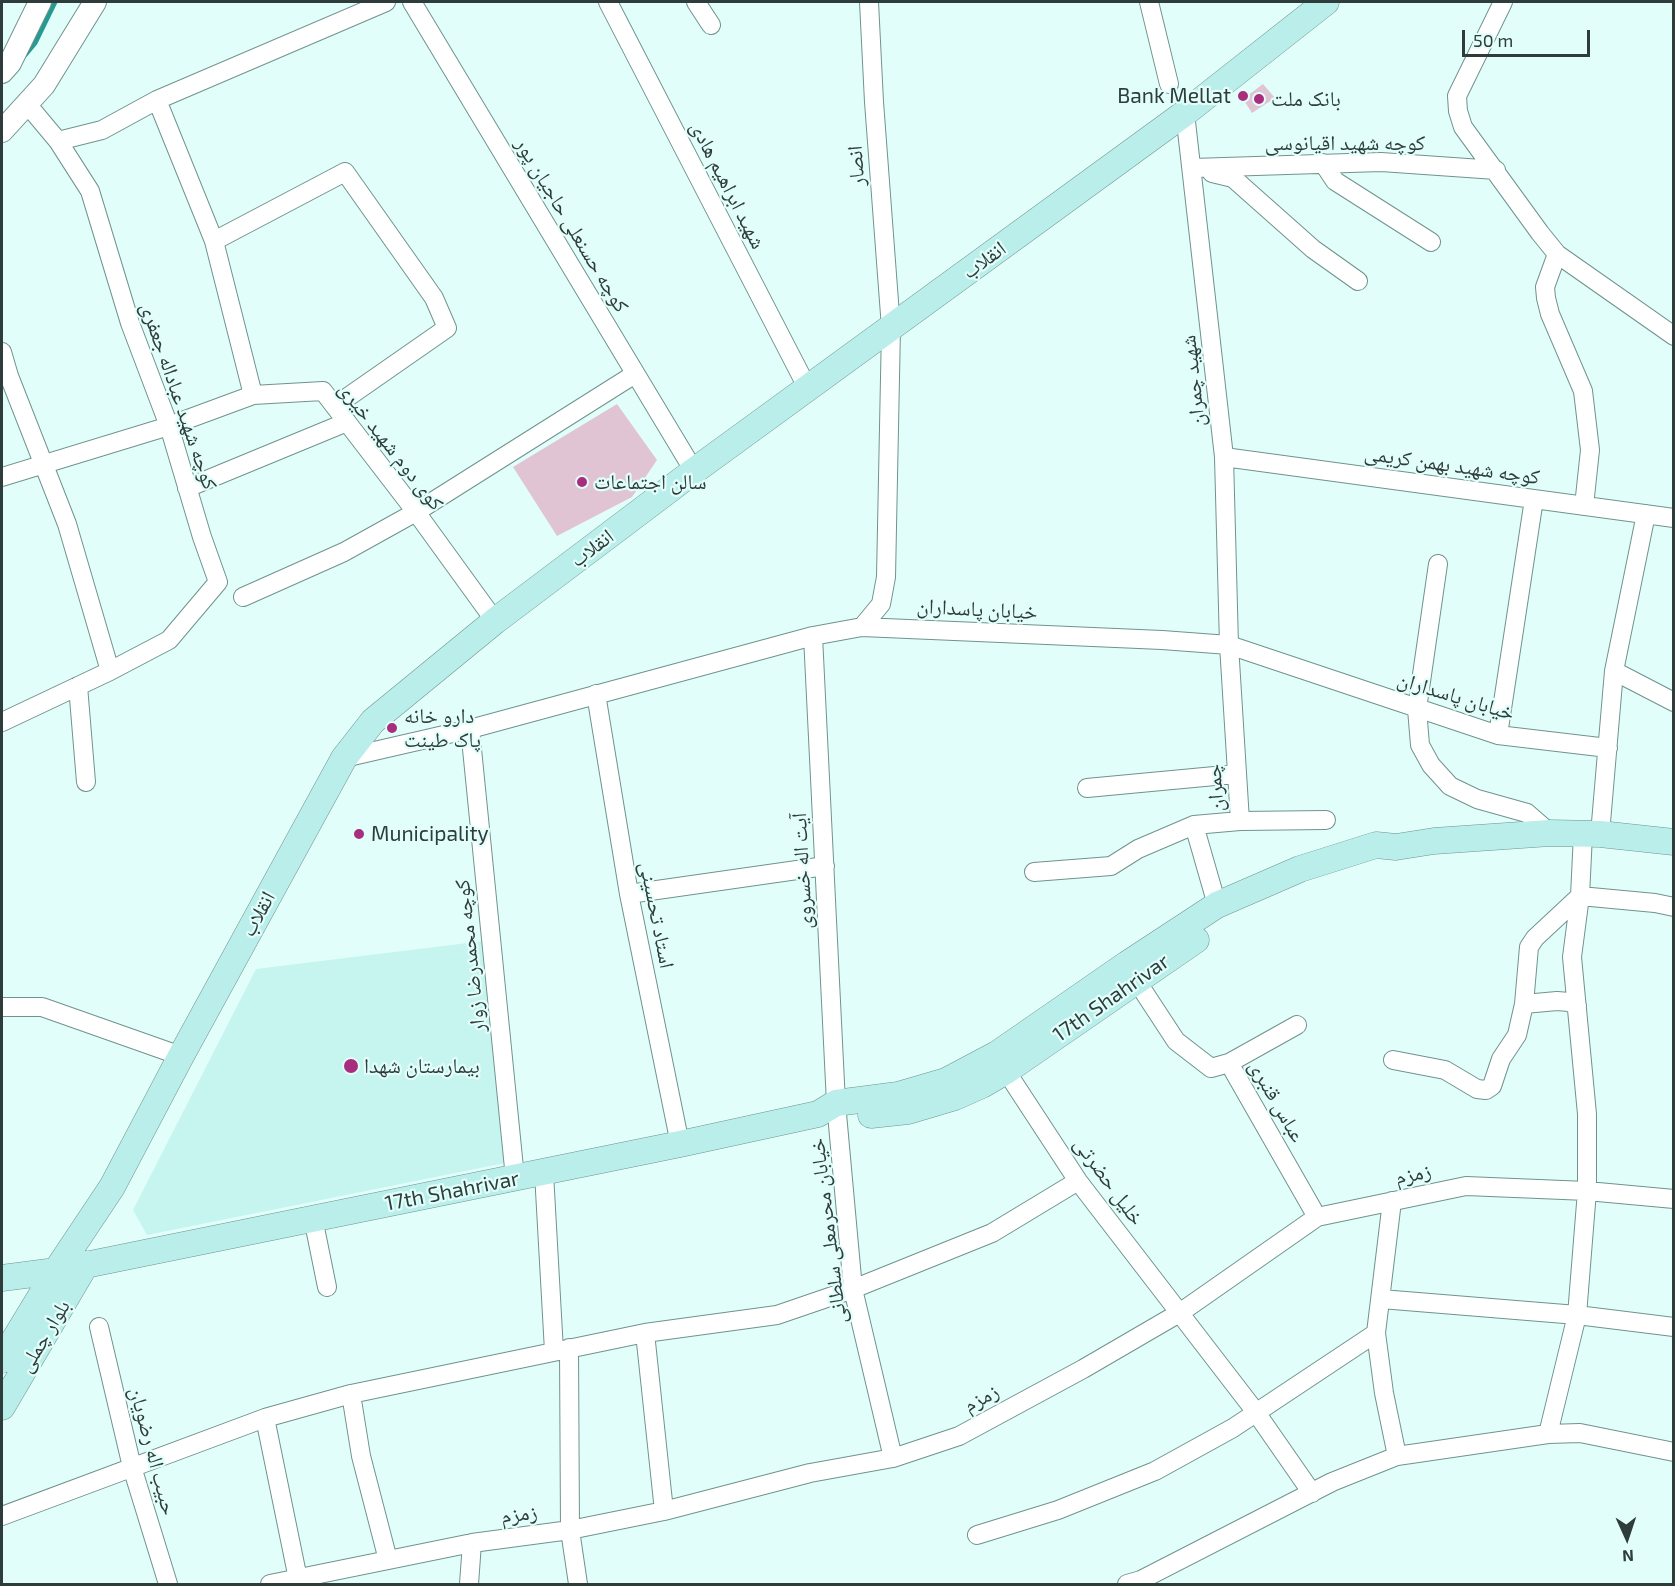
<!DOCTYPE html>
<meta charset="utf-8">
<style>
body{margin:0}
#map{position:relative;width:1675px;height:1586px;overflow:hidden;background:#e1fefa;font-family:"Exo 2",sans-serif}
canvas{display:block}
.frame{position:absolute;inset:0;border:3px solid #2e3c3b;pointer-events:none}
.north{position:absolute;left:1597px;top:1508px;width:60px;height:60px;-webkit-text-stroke:4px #e1fefa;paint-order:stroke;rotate:177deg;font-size:16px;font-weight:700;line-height:24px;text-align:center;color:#2e3c3b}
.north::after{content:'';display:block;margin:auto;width:21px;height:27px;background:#2e3c3b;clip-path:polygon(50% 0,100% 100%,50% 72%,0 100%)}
.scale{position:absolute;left:1462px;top:30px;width:128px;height:27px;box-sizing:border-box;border:3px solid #2e3c3b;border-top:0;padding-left:8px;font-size:18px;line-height:21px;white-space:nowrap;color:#2e3c3b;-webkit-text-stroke:4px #e1fefa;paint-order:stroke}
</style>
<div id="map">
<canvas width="1675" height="1586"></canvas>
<div class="frame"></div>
<div class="north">N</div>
<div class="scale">50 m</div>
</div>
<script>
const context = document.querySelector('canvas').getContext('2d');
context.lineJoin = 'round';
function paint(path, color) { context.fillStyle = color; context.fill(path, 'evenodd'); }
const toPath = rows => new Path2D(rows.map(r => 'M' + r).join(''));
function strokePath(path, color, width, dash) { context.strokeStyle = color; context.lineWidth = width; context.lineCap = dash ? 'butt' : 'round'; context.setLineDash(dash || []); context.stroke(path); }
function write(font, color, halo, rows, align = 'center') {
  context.font = font + ' "Exo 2","Noto Naskh Arabic",sans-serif'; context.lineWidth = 4.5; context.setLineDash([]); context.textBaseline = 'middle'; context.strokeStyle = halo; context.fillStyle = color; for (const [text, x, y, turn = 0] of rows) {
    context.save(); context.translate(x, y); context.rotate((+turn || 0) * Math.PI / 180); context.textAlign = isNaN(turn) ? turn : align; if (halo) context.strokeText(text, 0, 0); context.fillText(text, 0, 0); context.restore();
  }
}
paint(toPath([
 [484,941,505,1163,147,1235,133,1210,256,969]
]), '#c6f5ef');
strokePath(toPath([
 [25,55,35,43,55,2]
]), '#239a92', 5);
paint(toPath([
 [1263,84,1275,98,1252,113,1243,99],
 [617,404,657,460,632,497,557,536,513,467]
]), '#e1c4d3');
const minor = toPath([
 [412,2,694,471],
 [608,2,808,389],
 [696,2,711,25],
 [1149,2,1169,84],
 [1503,2,1457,96,1458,111,1463,127,1540,233,1557,254,1674,336],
 [157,100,214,241,253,395],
 [58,141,102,130,157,100,386,2],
 [1323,163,1335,181,1431,242],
 [1193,168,1381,162,1496,170],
 [1212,173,1233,178,1313,249,1358,281],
 [214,241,345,172,434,298,447,328,335,406],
 [1557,254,1545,287,1546,298,1550,314,1583,391,1590,450,1584,506],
 [2,352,9,376,67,524,110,671],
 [1224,457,1674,518],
 [2,477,169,426,253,395,323,391,416,512,495,621],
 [187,488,347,422],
 [1438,564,1417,709,1420,745,1431,765,1450,786,1477,799,1527,813,1550,833],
 [243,597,344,552,416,512,635,374],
 [862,627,881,604,886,577,891,328,874,102,869,2],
 [813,636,836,1103,853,1289,893,1458],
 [1614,671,1674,702],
 [78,686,86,782],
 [596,694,629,894,680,1144],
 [2,722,110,671,169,640,218,582,202,537,169,426,130,323,90,191,58,141,27,104],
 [470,729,515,1178],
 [1498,735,1534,499],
 [344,758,470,729,813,636,862,627,1162,640,1229,645,1498,735,1608,748],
 [1087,788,1236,774],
 [1240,821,1326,820],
 [1194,825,1217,905],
 [1600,834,1614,671,1646,514],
 [1034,872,1111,866,1138,849,1194,825,1240,821,1229,645,1224,457,1185,113],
 [629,894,825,866],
 [1136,980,1176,1041,1211,1068,1229,1063,1317,1217],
 [1524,1004,1557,1001,1569,1002,1577,1006],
 [2,1007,42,1007,181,1056],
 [1393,1060,1445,1070,1477,1089,1486,1090,1492,1086,1501,1059,1517,1035,1524,1004,1529,947,1535,938,1580,896,1655,903,1674,907],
 [1229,1063,1297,1025],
 [1006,1071,1078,1181,1255,1411,1312,1493],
 [544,1173,554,1351],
 [1392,1201,1376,1333,1384,1393,1397,1456],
 [313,1218,327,1287],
 [1381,1299,1577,1315,1674,1327],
 [99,1327,132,1467,168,1584],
 [645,1333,664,1511],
 [569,1348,570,1530,578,1584],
 [351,1394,361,1456,388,1560],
 [265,1418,298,1579],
 [1548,1434,1577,1315,1587,1191,1587,1114,1572,957,1580,896,1583,834],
 [2,1516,265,1418,351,1394,645,1333,777,1315,853,1289,992,1233,1078,1181],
 [977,1535,1058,1510,1155,1471,1233,1428,1376,1333],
 [270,1584,472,1543,570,1530,664,1511,810,1473,893,1458,959,1436,1083,1369,1181,1312,1317,1217,1466,1186,1587,1191,1674,1199],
 [469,1584,472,1543],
 [1127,1584,1141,1580,1332,1482,1397,1456,1548,1434,1580,1433,1674,1452]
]);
const tertiary = toPath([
 [2,72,10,63,40,2],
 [2,131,44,85,95,2]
]);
const secondary = toPath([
 [871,1115,908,1111,955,1097,982,1085,1006,1071,1196,940],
 [2,1278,56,1271,680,1144,818,1114,836,1103,898,1095,946,1081,997,1054,1127,964,1217,905,1300,869,1376,845,1396,847,1434,841,1550,833,1600,834,1674,842],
 [2,1360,56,1271,112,1187,181,1056,344,758,373,721,495,621,694,471,1185,113,1326,2],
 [2,1407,86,1264]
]);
strokePath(minor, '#70938e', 20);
strokePath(tertiary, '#70938e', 24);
strokePath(secondary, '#70938e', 27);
strokePath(minor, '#fff', 18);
strokePath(tertiary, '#fff', 22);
strokePath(secondary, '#baeeea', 26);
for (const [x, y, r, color] of [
 [1243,96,6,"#a92d7e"],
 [1259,99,6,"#a92d7e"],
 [582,482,6,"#a92d7e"],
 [392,728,6,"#a92d7e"],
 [359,834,6,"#a92d7e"],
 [351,1066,8,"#a92d7e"]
]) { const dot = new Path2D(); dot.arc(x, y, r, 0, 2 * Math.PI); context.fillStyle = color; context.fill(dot); strokePath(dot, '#e1fefa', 2); }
write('21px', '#2e3c3b', '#e1fefa', [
 ["Bank Mellat",1231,96,"right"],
 ["بانک ملت",1271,99],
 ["سالن اجتماعات",594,482],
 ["دارو خانه",404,716],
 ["پاک طینت",404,740],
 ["Municipality",371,834],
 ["بیمارستان شهدا",364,1066]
], 'left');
write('21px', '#2e3c3b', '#e1fefa', [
 ["کوچه شهید اقیانوسی",1345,143],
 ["انصار",856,166,-94],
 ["شهید ابراهیم هادی",728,185,63],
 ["کوچه حسنعلی حاجیان پور",572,225,59],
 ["انقلاب",984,260,-36],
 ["شهید چمران",1193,381,-96],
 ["کوچه شهید عباداله جعفری",179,396,71],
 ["کوی دوم شهید خیری",391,446,52],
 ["کوچه شهید بهمن کریمی",1452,465,8],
 ["انقلاب",592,548,-37],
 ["خیابان پاسداران",977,609,3],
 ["خیابان پاسداران",1456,696,17],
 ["چمران",1215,788,-94],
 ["آیت اله خسروی",802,871,-93],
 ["انقلاب",258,914,-61],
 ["استاد تحسینی",657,915,79],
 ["کوچه محمدرضا زوار",470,956,-96],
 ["17th Shahrivar",1111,998,-35],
 ["عباس قنبری",1277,1101,60],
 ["زمزم",1413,1174,-12],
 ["خلیل حضرتی",1109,1181,54],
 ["17th Shahrivar",452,1191,-11],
 ["خیابان محرمعلی سلطانی",828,1231,-97],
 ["بلوار چملی",44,1336,-59],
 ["زمزم",981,1398,-28],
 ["حبیب اله رضویان",153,1451,75],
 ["زمزم",519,1514,-7]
]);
</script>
